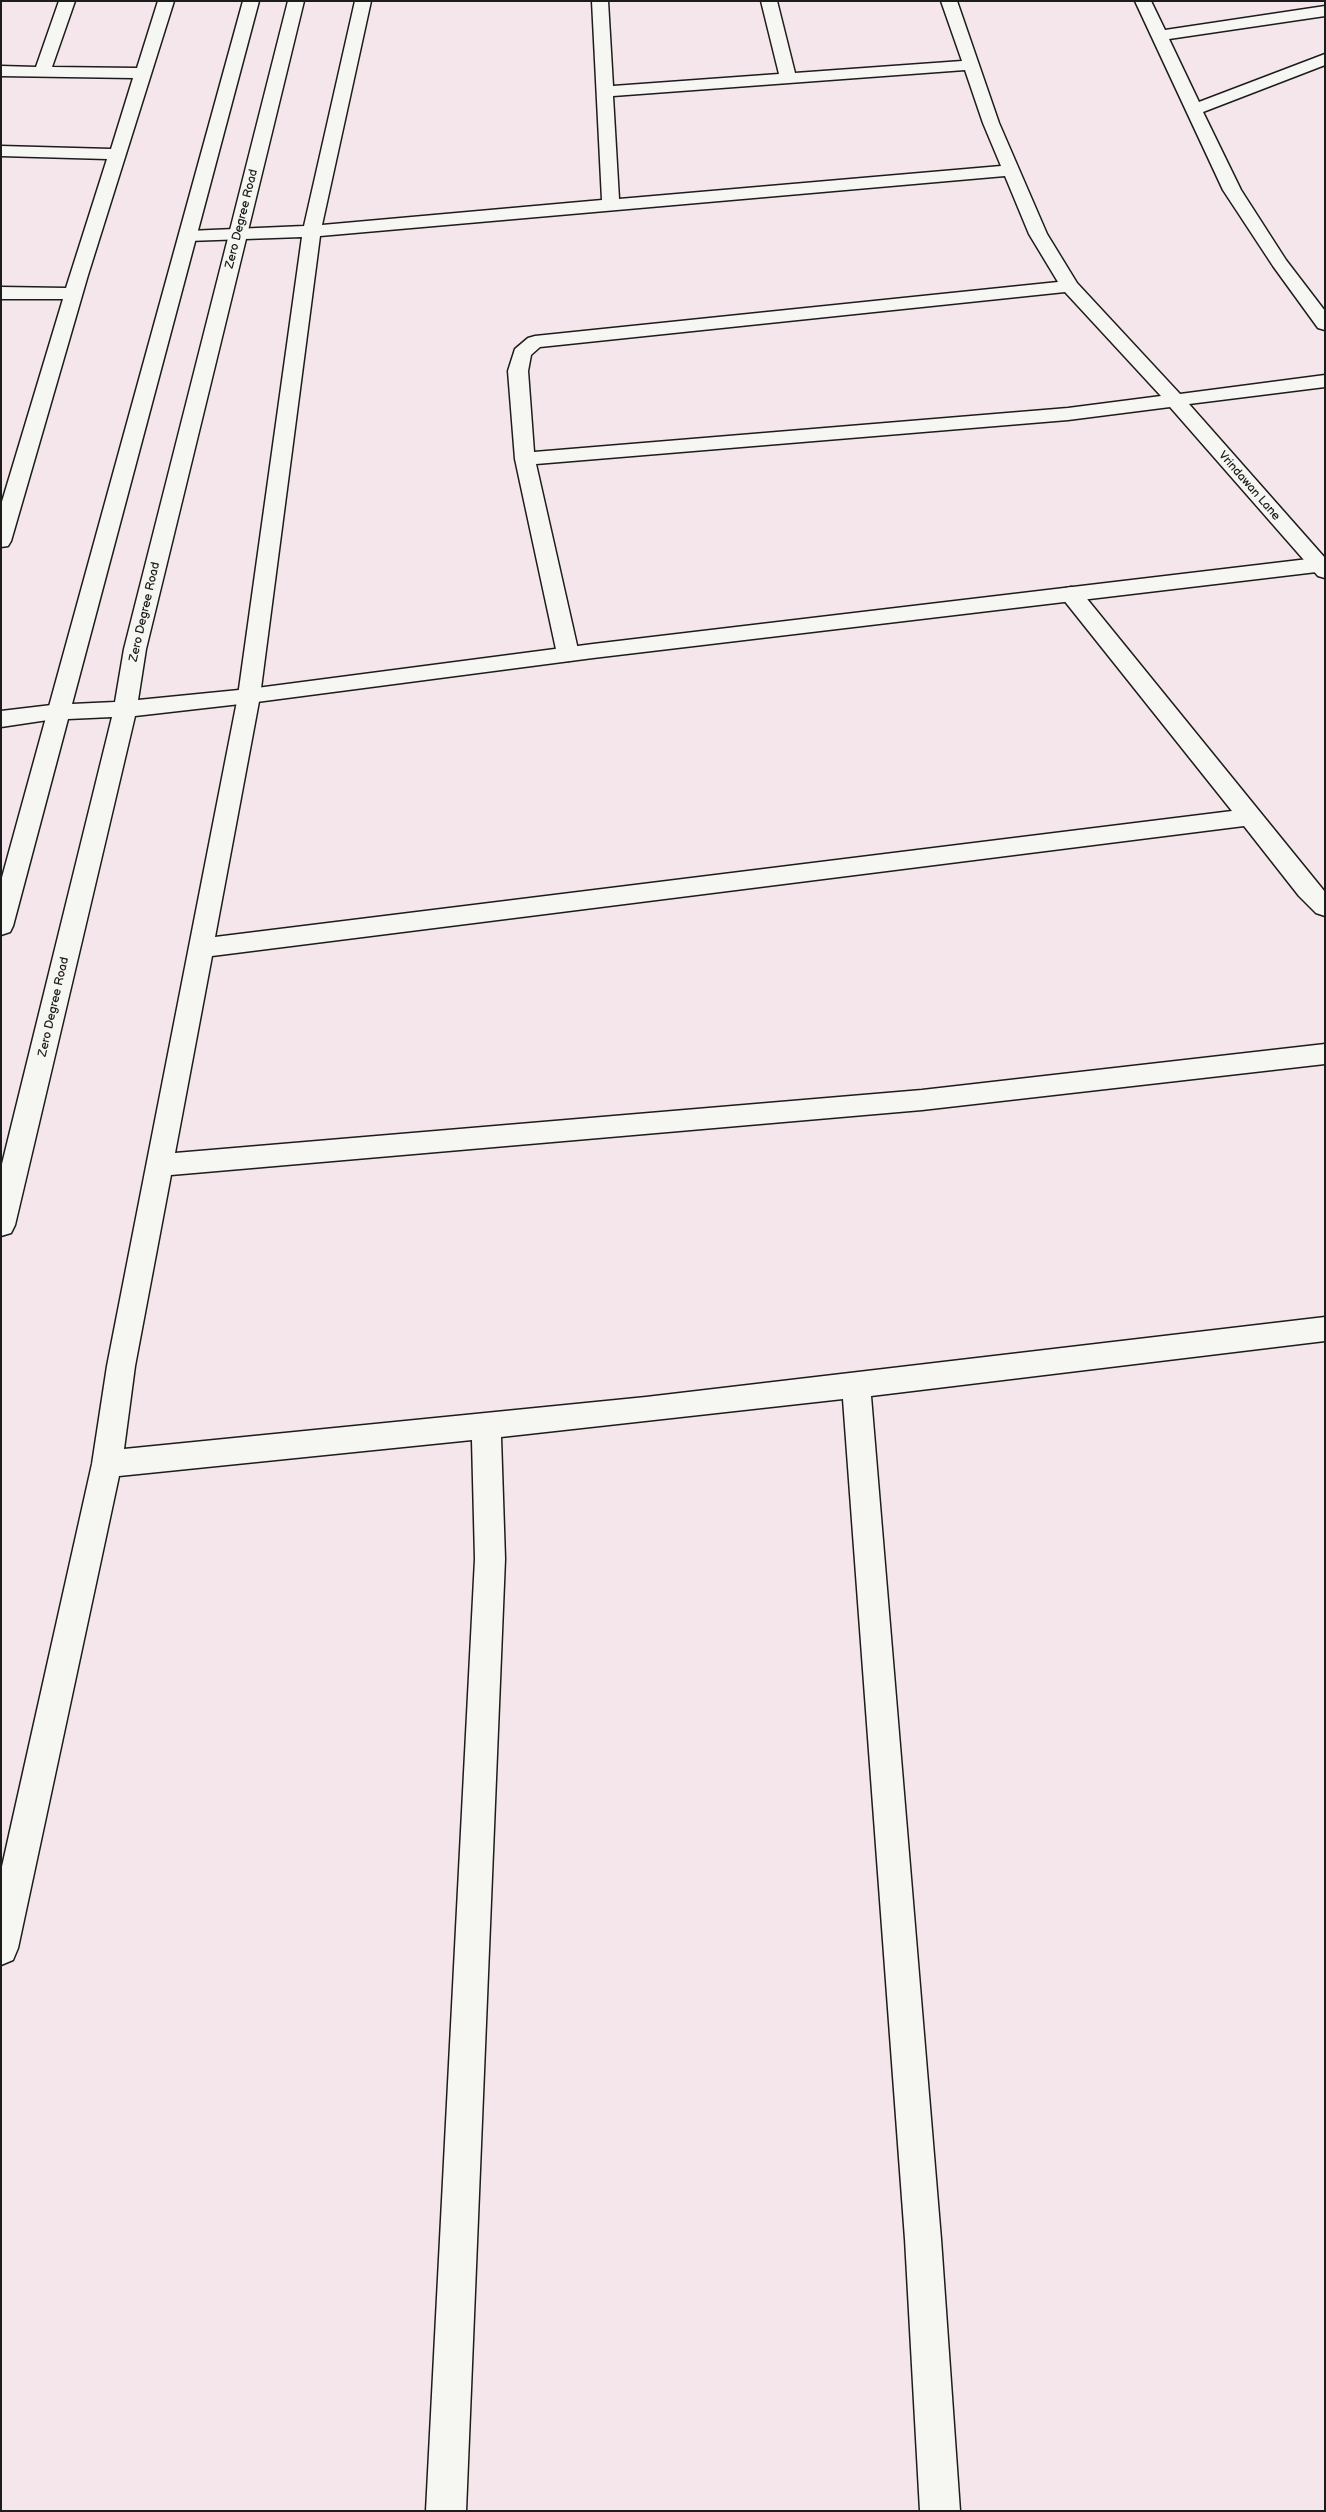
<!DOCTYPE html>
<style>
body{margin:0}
#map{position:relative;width:1326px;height:2512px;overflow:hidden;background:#f5e6eb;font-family:"Balsamiq Sans",sans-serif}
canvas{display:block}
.frame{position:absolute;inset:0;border:2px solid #1c1c1c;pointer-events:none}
</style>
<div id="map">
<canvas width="1326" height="2512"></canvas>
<div class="frame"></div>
</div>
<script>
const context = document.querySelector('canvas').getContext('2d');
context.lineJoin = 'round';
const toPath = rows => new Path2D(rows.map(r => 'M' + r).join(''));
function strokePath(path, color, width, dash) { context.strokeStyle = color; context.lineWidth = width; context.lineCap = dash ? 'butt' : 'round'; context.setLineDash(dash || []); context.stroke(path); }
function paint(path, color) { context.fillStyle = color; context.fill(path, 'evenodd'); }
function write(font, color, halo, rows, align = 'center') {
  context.font = font + ' "Balsamiq Sans",sans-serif'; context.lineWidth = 4.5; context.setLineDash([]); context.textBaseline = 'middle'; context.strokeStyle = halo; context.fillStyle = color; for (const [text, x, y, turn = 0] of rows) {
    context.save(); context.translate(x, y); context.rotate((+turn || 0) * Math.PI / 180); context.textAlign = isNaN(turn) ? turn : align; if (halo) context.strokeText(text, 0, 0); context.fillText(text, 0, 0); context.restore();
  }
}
const street = toPath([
 [59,1,75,1,52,67,137,68,158,1,174,1,88,275,11,541,8,546,1,547,1,505,63,299,1,299,1,287,66,288,107,159,1,156,1,146,111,149,133,78,1,76,1,66,36,67,59,1],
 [355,1,371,1,322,225,602,200,592,1,608,1,613,86,779,74,761,1,777,1,795,73,962,61,941,1,957,1,999,123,1047,234,1077,283,1180,394,1325,375,1325,387,1189,404,1325,558,1325,578,1318,576,1170,407,1068,420,536,464,579,654,576,659,568,661,560,659,557,654,515,459,508,371,515,349,528,338,535,336,1058,282,1029,234,1005,176,320,236,260,696,215,937,1232,811,1063,599,1060,594,1063,589,1071,587,1079,589,1325,892,1325,916,1316,913,1299,896,1244,826,212,956,175,1153,922,1090,1325,1044,1325,1064,922,1110,171,1175,135,1366,124,1449,646,1397,1325,1317,1325,1341,871,1396,941,2239,960,2511,920,2511,905,2239,843,1399,501,1437,505,1559,466,2511,426,2511,475,1559,472,1440,119,1476,18,1948,13,1960,1,1965,1,1871,92,1464,107,1366,238,696,302,237,188,241,182,240,179,236,182,232,188,231,304,226,355,1],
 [965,70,983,123,1001,166,619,199,613,96,965,70],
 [1065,292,1161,396,1068,408,534,452,528,371,531,355,540,347,1065,292],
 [1135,1,1151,1,1165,30,1325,6,1325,16,1169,39,1199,102,1325,54,1325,65,1203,112,1241,190,1286,260,1325,311,1325,330,1318,328,1273,266,1223,190,1135,1],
 [60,704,68,707,71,712,68,717,1,727,1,711,60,704]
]);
const secondary = toPath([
 [243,1,259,1,72,704,115,702,124,649,288,1,304,1,146,649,138,700,249,689,593,644,1325,557,1325,571,593,658,249,703,135,716,15,1225,11,1233,1,1236,1,1168,112,717,68,719,13,926,10,932,1,935,1,881,243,1]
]);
strokePath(street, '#1c1c1c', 3);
strokePath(secondary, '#1c1c1c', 3);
paint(street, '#f6f6f2');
paint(secondary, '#f6f6f2');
write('12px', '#1c1c1c', '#f6f6f2', [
 ["Zero Degree Road",242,219,-76],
 ["Vrindawan Lane",1249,486,49],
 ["Zero Degree Road",145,612,-77],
 ["Zero Degree Road",54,1007,-77]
]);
</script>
